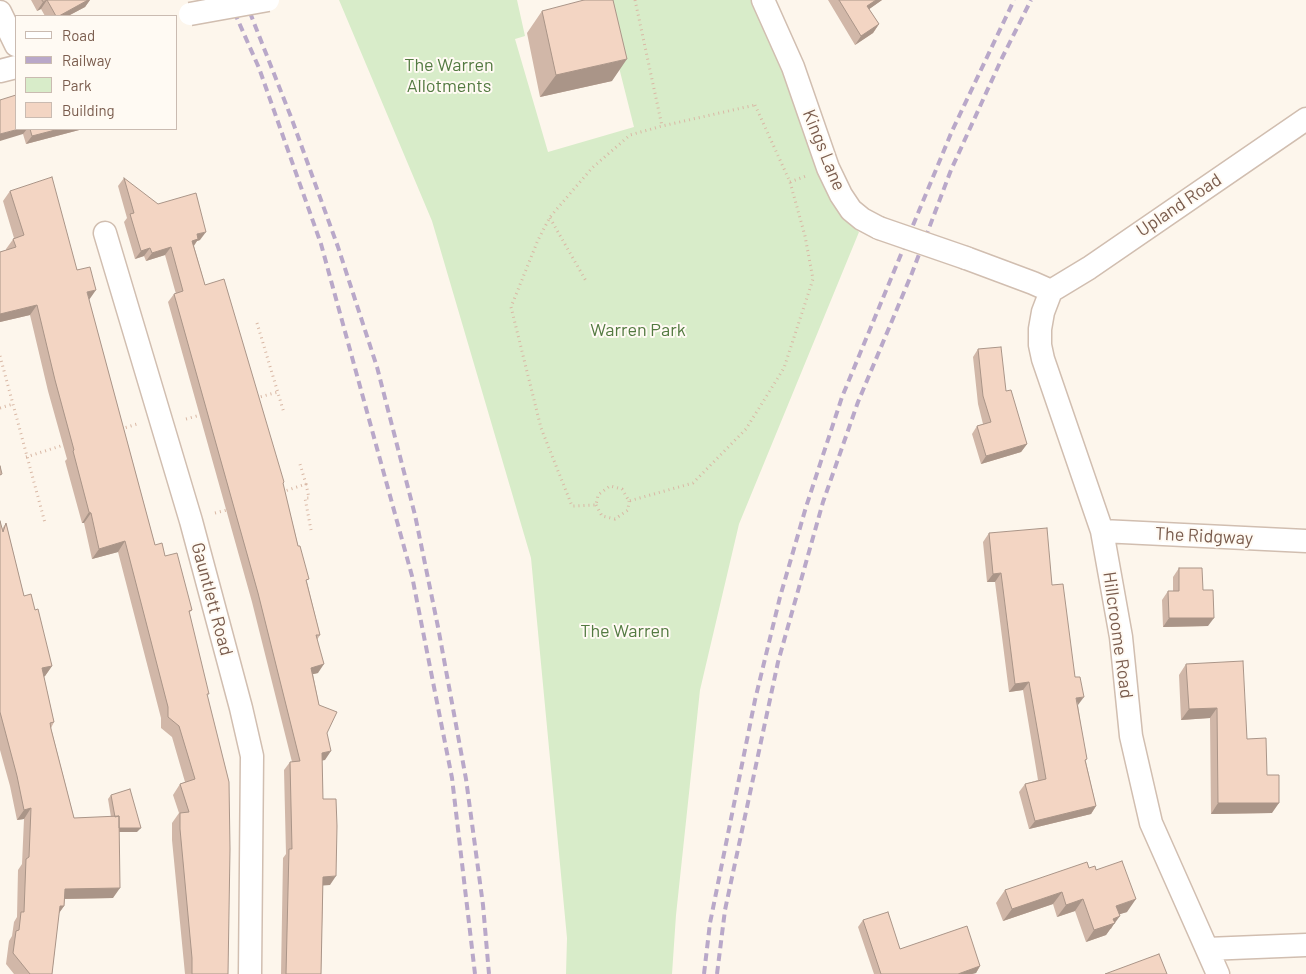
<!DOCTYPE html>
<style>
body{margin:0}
#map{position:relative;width:1306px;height:974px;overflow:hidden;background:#fdf6ec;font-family:Barlow,sans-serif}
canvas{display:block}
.legend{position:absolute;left:15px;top:15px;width:162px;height:115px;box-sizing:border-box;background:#fffaf3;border:1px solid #cabbb1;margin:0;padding:6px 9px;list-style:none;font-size:15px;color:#7a5c4d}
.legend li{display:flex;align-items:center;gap:10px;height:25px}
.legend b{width:25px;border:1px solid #cabbb1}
</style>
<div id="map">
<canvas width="1306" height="974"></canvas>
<ul class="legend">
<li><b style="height:6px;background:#fff"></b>Road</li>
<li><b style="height:6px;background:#b9a8c9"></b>Railway</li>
<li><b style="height:14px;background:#d8ecc9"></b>Park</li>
<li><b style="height:14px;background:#f3d5c3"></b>Building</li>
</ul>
</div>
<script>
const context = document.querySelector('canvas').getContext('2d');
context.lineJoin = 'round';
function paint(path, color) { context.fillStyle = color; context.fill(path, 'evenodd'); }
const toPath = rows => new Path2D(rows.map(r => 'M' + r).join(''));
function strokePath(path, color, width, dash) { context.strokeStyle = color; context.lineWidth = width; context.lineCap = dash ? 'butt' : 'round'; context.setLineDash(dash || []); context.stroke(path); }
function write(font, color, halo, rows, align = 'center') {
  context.font = font + ' Barlow,sans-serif'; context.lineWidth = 4; context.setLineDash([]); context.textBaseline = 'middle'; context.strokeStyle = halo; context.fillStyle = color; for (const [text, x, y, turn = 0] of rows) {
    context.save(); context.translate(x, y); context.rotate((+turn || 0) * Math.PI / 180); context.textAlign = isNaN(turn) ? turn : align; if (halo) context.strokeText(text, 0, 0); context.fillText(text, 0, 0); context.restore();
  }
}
paint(toPath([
 [339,0,517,0,525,36,515,39,548,152,634,127,602,0,758,0,842,215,859,232,739,524,700,690,676,915,672,974,566,974,567,938,531,558,432,221]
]), '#d8ecc9');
const minor = toPath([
 [763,0,793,67,828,168,841,195,851,210,862,219,879,228],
 [0,12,16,45],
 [0,71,16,67],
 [105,233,191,521,241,708,252,756,250,974],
 [966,258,1033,283,1051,291],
 [1051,291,1043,312,1040,329,1040,345,1043,359,1102,531,1121,637,1131,736,1151,823,1218,974],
 [1051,291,1089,268,1306,119],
 [1102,531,1306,541],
 [1207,949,1306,945]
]);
strokePath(minor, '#d1beb0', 25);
strokePath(toPath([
 [635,0,662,126],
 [755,105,790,182,805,236,813,279,784,368,746,429,693,483,629,501,622,489,610,486,598,495,596,505,572,506,541,428,511,307,538,240,550,217,592,168,630,135,662,126,755,105],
 [790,182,806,176],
 [550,218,586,281],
 [257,323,284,413],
 [0,356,45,523],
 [256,398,278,392],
 [0,408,13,404],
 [186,419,204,414],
 [121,429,137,424],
 [26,457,67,444],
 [306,484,309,498,305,498,311,530],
 [282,492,306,484,299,461],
 [596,505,602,516,615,519,628,510,629,501],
 [215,513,231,509]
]), '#d9b8a5', 3, [1, 4]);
strokePath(minor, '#fff', 22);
strokePath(toPath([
 [229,0,259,68,321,244,412,576,452,778,475,974],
 [245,0,291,117,338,247,377,367,415,515,438,627,466,779,483,905,489,974],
 [704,974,710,923,755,700,780,597,806,507,842,397,952,131,1014,0],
 [717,974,725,910,778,662,823,502,858,402,912,273,951,170,1002,58,1031,0]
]), '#b9a8c9', 4, [8, 5]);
const minorBridge = toPath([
 [190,14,268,0],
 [879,228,966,258]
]);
strokePath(minorBridge, '#d1beb0', 25, []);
strokePath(minorBridge, '#fff', 22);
paint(toPath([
 [31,0,90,0,85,7,68,16,45,16,41,9,37,11],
 [828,0,882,0,869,9,879,24,873,33,855,45],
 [542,11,612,81,540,97,527,33],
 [16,129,83,129,26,144,23,134],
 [124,178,200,240,197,241,194,246,205,285,283,484,307,582,320,635,317,640,318,673,313,674,319,705,327,733,325,760,322,760,323,799,330,885,323,885,321,974,281,974,283,858,286,854,284,770,290,762,292,762,252,602,168,302,174,294,176,294,165,255,146,261,144,256,135,259,124,222,127,218,118,186],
 [10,191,77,270,89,300,155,545,165,556,192,610,189,613,207,696,228,974,185,974,172,840,172,823,179,813,173,795,180,784,185,782,172,737,161,728,161,718,118,552,92,559,84,523,82,523,65,461,67,459,48,391,30,315,0,322,0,252,6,250,6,249,14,238,3,201],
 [978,349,1006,391,1027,444,1021,452,981,464,972,434,977,426,983,424,978,404,973,357],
 [0,521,2,529,6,523,24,596,35,610,52,666,45,676,44,677,54,722,51,728,74,818,111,817,108,799,111,795,137,832,119,832,113,898,65,899,64,906,59,913,52,974,14,974,6,964,9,941,12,936,14,922,17,917,18,870,22,864,24,819,17,820,10,786,0,750],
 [989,533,1052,585,1078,705,1086,762,1096,806,1091,814,1029,829,1019,792,1025,784,1038,780,1023,690,1009,692,995,582,987,582,983,542],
 [1179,568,1203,590,1208,626,1163,627,1162,600,1168,591,1173,591,1173,577],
 [1186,664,1247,739,1267,775,1272,813,1211,814,1210,718,1181,720,1179,675],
 [1089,868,1096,870,1127,912,1119,914,1111,929,1110,929,1106,935,1086,942,1075,911,1057,917,1053,904,1003,921,996,903,1005,890],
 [863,920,900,949,980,966,976,973,972,974,874,974,858,927]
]), '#d1b7a8');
paint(toPath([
 [47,0,41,9,37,11,43,2],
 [88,0,90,0,85,7,68,16,59,16],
 [876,0,882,0,861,15,867,6],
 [879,24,873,33,855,45,861,36],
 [627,59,612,81,540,97,556,75],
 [19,129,27,129,23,134,0,141,0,134],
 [59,129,83,129,26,144,32,136],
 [206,232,200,240,197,241,192,248,186,249,197,234],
 [171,247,165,255,146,261,152,253],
 [150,248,144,256,135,259,141,251],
 [96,290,89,300,87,292],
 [37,305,30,315,0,322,0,314],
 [1027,444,1021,452,981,464,986,456],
 [89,512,91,513,84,523,82,523],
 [125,541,118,552,92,559,99,549],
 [1001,573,995,582,987,582,993,574],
 [1169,618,1214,618,1208,626,1163,627],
 [324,664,318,673,305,676,311,668],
 [52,666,45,676,35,679,42,668],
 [1029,682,1023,690,1009,692,1015,684],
 [1084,697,1078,705,1076,698],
 [1217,708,1210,718,1181,720,1189,709],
 [331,751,325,760,316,762,322,753],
 [1218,803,1279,803,1272,813,1211,814],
 [1096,806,1091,814,1029,829,1035,821],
 [31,808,24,819,17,820,24,810],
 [117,828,141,828,137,832,114,832],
 [336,876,330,885,317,886,323,877],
 [120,888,113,898,58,899,65,889],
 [1062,892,1053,904,1003,921,1012,909],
 [1083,899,1075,911,1057,917,1066,905],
 [1136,899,1127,912,1108,918,1116,906],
 [60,906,64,906,57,916],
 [1120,916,1106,935,1086,942,1094,930,1113,919],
 [980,966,976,973,972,974,958,974]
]), '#aa9588');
const building = toPath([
 [42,0,88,0,59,16,56,16,47,0,43,2,42,0],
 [584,0,613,0,627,59,556,75,542,11,584,0],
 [839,0,876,0,867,6,879,24,861,36,839,0],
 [16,95,16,129,19,129,0,134,0,100,16,95],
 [30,129,59,129,32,136,30,129],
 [52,177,77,270,90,267,96,290,87,292,155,545,162,543,165,556,177,553,192,610,189,611,209,694,207,694,229,782,230,849,228,974,192,974,192,958,180,829,180,813,189,812,180,784,195,779,179,726,168,717,168,707,125,541,99,549,91,513,89,512,73,451,74,450,55,380,37,305,0,314,0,252,16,247,13,239,24,235,10,191,52,177],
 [124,178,158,204,196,193,206,232,197,234,198,239,192,241,205,285,224,279,284,482,283,483,298,546,300,546,309,579,306,580,320,635,316,635,324,664,311,668,319,705,337,712,327,733,331,751,322,753,323,799,336,799,337,826,336,876,323,877,321,974,286,974,289,849,292,849,290,762,300,761,258,593,174,294,183,291,171,247,152,253,150,248,141,251,130,214,134,213,124,178],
 [1001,347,1006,391,1011,390,1027,444,986,456,977,426,991,422,983,396,978,349,1001,347],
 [0,466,2,474,0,475,0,466],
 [0,521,3,532,6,523,24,596,31,594,35,610,38,609,52,666,42,668,54,722,50,723,51,729,74,818,119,816,120,888,65,889,64,906,60,906,52,974,30,974,13,953,16,931,19,930,21,912,24,912,26,859,29,857,31,808,24,810,17,776,0,712,0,521],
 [1047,528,1052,585,1063,584,1075,677,1080,677,1084,697,1076,698,1087,759,1085,760,1096,806,1035,821,1025,784,1046,779,1029,682,1015,684,1001,573,993,574,989,533,1047,528],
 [1179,568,1202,568,1203,590,1213,590,1214,618,1169,618,1168,591,1179,591,1179,568],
 [1243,661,1247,739,1266,738,1267,775,1279,775,1279,803,1218,803,1217,708,1189,709,1186,664,1243,661],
 [130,789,141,828,119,828,119,816,115,817,111,795,130,789],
 [1122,861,1136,899,1116,906,1120,916,1113,919,1115,923,1094,930,1083,899,1066,905,1062,892,1012,909,1005,890,1087,862,1089,868,1095,866,1096,870,1122,861],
 [888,912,900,949,967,926,980,966,958,974,881,974,863,920,888,912],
 [1159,954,1167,974,1105,974,1159,954]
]);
paint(building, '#f3d5c3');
strokePath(building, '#aa9588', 1);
write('18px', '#537a41', '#fffaf3', [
 ["The Warren",449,65],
 ["Allotments",449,86],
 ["Warren Park",638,330],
 ["The Warren",625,631]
]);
write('18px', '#7a5c4d', '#fffaf3', [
 ["Kings Lane",824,150,68],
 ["Upland Road",1179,205,-34],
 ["The Ridgway",1204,536,3],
 ["Gauntlett Road",212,599,75],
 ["Hillcroome Road",1118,635,82]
]);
</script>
